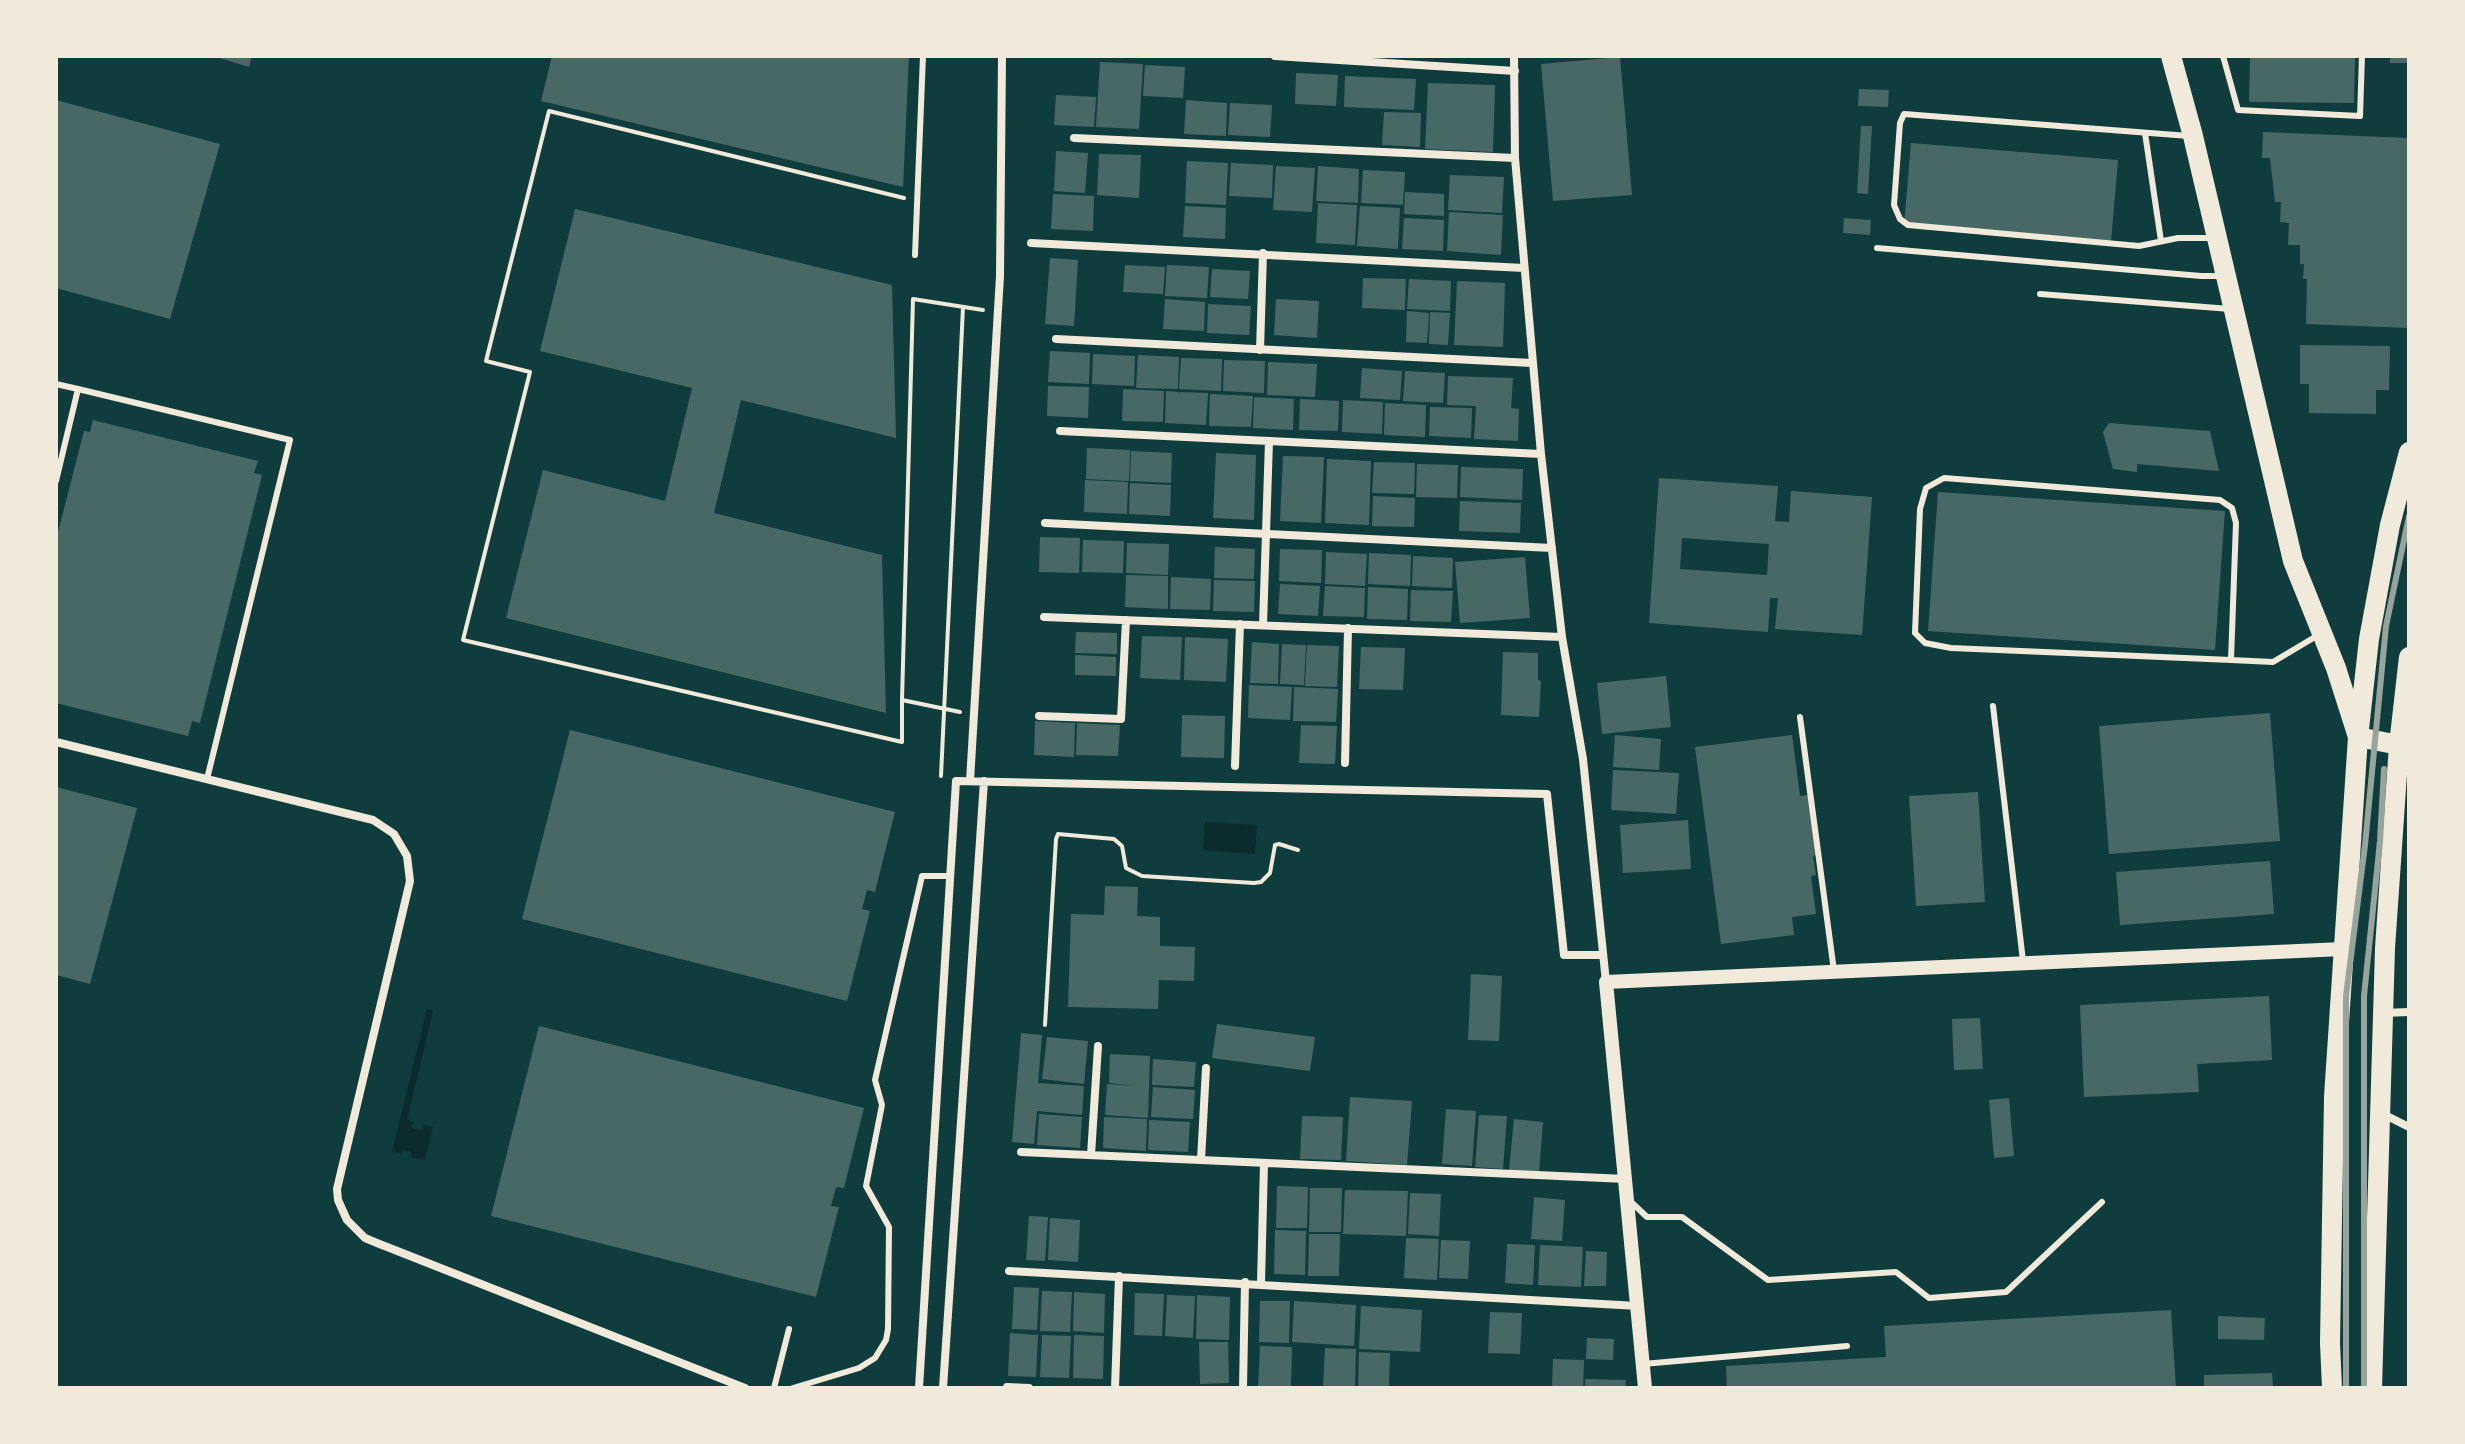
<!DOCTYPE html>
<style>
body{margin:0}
#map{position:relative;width:2465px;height:1444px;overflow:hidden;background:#0f3d3e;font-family:"Alegreya Sans",sans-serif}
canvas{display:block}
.frame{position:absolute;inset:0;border:58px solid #f1e9da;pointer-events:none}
</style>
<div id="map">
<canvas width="2465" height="1444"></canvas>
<div class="frame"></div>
</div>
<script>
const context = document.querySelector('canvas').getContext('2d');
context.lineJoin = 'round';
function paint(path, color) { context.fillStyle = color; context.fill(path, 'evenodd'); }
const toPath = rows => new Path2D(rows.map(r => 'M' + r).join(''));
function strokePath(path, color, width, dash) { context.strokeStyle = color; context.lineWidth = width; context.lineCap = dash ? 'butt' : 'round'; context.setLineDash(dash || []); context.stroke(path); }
paint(toPath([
 [1205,822,1257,825,1255,854,1203,850],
 [427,1009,433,1011,407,1120,413,1122,412,1128,422,1131,423,1125,433,1127,425,1160,411,1157,412,1152,403,1150,402,1154,392,1152]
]), '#0a2a2b');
paint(toPath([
 [213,56,252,56,249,67],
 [552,56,909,56,903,187,541,101],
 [2250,56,2355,56,2354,103,2249,102],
 [2390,56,2409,56,2409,63,2390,63],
 [1620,57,1632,195,1553,201,1541,64],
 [1100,62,1143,64,1139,129,1096,127],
 [1145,65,1185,67,1183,98,1143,96],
 [1296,73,1338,75,1336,106,1295,104],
 [1345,76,1416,79,1414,110,1344,107],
 [1428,83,1495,85,1493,152,1425,149],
 [1859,89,1889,90,1888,107,1858,106],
 [1056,95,1096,97,1094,127,1054,125],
 [56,100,220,144,170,319,56,288],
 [1186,100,1227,103,1226,136,1184,134],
 [1230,103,1272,105,1270,137,1228,135],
 [1384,112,1421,113,1420,147,1382,145],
 [1861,126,1872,126,1868,194,1857,193],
 [2263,132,2409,138,2409,328,2306,324,2307,279,2303,279,2304,264,2300,264,2300,245,2288,245,2289,223,2280,222,2281,202,2275,202,2270,158,2262,158],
 [1911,143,2118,160,2111,242,1904,225],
 [1056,151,1088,153,1085,193,1054,191],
 [1099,154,1141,155,1139,198,1097,195],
 [1187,161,1228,163,1226,205,1185,203],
 [1231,163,1273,165,1272,198,1229,196],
 [1276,166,1315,168,1312,212,1273,210],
 [1318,166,1359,169,1358,203,1316,201],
 [1363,170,1405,172,1403,205,1361,203],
 [1450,175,1504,177,1502,213,1448,210],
 [1405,192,1444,194,1444,216,1404,214],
 [1053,194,1094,196,1093,231,1051,229],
 [1318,203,1357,205,1355,245,1316,243],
 [1185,206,1226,208,1225,239,1183,237],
 [1360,206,1400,208,1398,249,1357,246],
 [575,209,892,285,896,438,741,400,714,513,882,555,886,713,506,618,543,470,665,501,692,388,540,351],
 [1449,212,1503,215,1501,255,1447,251],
 [1404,218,1444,220,1443,251,1402,249],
 [1844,218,1871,220,1870,235,1843,233],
 [1050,258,1078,260,1074,326,1045,324],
 [1125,265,1165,267,1163,294,1123,292],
 [1167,265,1209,267,1207,298,1165,296],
 [1212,269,1250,271,1248,299,1210,297],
 [1363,278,1406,279,1405,310,1362,308],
 [1409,279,1451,281,1450,311,1407,309],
 [1457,281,1505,283,1503,347,1454,345],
 [1165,299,1205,302,1204,331,1163,329],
 [1276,299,1319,301,1317,338,1274,335],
 [1208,304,1251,306,1249,335,1207,333],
 [1407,311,1429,313,1427,343,1406,342],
 [1430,312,1450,313,1448,345,1429,344],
 [2300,345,2390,346,2389,390,2376,390,2376,414,2309,413,2309,384,2300,384],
 [1050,351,1090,353,1089,384,1048,382],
 [1093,354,1135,356,1134,386,1092,384],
 [1138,355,1179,357,1178,389,1136,388],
 [1181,358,1222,359,1221,391,1179,389],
 [1224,360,1265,361,1264,393,1223,391],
 [1268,362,1317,364,1315,397,1267,395],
 [1362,368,1402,371,1400,400,1360,398],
 [1405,371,1445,373,1443,403,1403,401],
 [1448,376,1513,378,1511,408,1519,409,1518,441,1474,439,1476,406,1447,405],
 [1048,386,1089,387,1088,418,1047,416],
 [1123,389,1164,391,1163,422,1122,421],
 [1166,391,1178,392,1179,395,1179,392,1208,393,1206,425,1165,423],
 [1210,394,1253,396,1251,427,1209,426],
 [1254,397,1294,399,1293,430,1253,428],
 [1300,399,1339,401,1338,431,1299,430],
 [1343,400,1383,402,1382,434,1342,432],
 [1385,403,1426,405,1425,437,1384,435],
 [1430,407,1472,408,1471,438,1429,436],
 [93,420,258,461,254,473,262,475,200,723,192,721,188,736,56,703,56,540,84,431,90,432],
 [2109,423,2210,431,2219,471,2137,464,2137,472,2113,469,2103,432],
 [1087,448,1130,450,1129,481,1086,479],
 [1131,451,1172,453,1171,483,1130,481],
 [1216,453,1256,455,1254,520,1213,518],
 [1283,456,1324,457,1321,523,1280,521],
 [1327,459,1371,461,1369,525,1325,523],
 [1374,462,1415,463,1414,494,1372,493],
 [1417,464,1458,465,1457,498,1416,497],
 [1461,467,1523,469,1522,500,1460,497],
 [1659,478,1778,486,1775,521,1789,522,1791,491,1872,497,1862,635,1775,629,1778,598,1770,598,1768,632,1649,623],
 [1682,538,1769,544,1767,575,1680,569],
 [1085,480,1128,482,1127,514,1084,512],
 [1130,483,1171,485,1170,516,1129,514],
 [1938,492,2225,511,2215,650,1928,631],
 [1373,496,1415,498,1414,527,1372,526],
 [1460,501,1521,503,1520,533,1459,531],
 [1040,537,1080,538,1079,573,1039,572],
 [1083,540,1124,541,1123,573,1082,572],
 [1127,543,1169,544,1168,575,1126,573],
 [1215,547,1255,549,1254,579,1214,578],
 [1280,549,1322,550,1321,583,1279,581],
 [1326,552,1367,554,1365,586,1325,584],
 [1369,553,1411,555,1410,586,1368,584],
 [1413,556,1453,558,1452,588,1412,586],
 [1525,557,1530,618,1460,623,1455,562],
 [1126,575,1168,576,1168,609,1125,607],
 [1171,577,1211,579,1210,610,1170,609],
 [1214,580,1255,581,1254,612,1213,611],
 [1280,584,1320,586,1318,616,1278,614],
 [1325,586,1365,588,1364,617,1323,616],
 [1368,587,1408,589,1407,620,1367,619],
 [1411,590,1453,591,1451,622,1410,621],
 [1076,632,1117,633,1117,654,1075,653],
 [1142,636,1182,637,1180,680,1140,678],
 [1185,637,1228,639,1226,682,1184,680],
 [1252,642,1279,644,1278,684,1250,683],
 [1282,644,1306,645,1304,685,1280,684],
 [1307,645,1339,646,1337,687,1305,686],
 [1361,647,1405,648,1403,690,1359,689],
 [1503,652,1538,653,1538,680,1541,681,1539,717,1501,715],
 [1075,655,1116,657,1116,676,1075,675],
 [1666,676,1671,727,1602,734,1597,683],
 [1249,685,1292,687,1290,720,1248,718],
 [1294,687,1338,689,1336,722,1293,721],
 [2270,713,2280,841,2109,854,2099,726],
 [1182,715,1225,716,1224,758,1181,757],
 [1035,721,1075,723,1074,757,1034,755],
 [1077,723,1120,725,1118,756,1076,755],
 [1301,725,1337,726,1335,764,1299,763],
 [570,730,895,812,875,892,867,890,862,909,870,911,847,1001,522,919],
 [1615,735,1661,739,1659,770,1613,767],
 [1792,735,1800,796,1809,795,1817,855,1813,856,1816,875,1811,876,1816,914,1792,917,1794,935,1721,944,1695,747],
 [1613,770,1679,773,1676,814,1611,810],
 [56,787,137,808,90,984,56,975],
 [1978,792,1985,902,1916,906,1909,796],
 [1688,820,1691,869,1623,873,1620,825],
 [2270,861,2274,914,2120,925,2116,872],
 [1105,886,1138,887,1137,916,1160,917,1160,946,1195,947,1194,981,1159,980,1158,1009,1068,1007,1071,914,1104,915],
 [1471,974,1502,976,1499,1041,1468,1040],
 [2269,996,2272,1060,2197,1064,2199,1092,2084,1097,2080,1005],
 [1980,1018,1983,1069,1954,1070,1952,1019],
 [1217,1024,1315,1037,1310,1071,1212,1058],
 [539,1026,864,1108,844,1188,836,1187,831,1206,839,1207,816,1297,491,1216],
 [1021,1033,1042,1035,1038,1083,1084,1086,1082,1115,1037,1111,1034,1144,1012,1142],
 [1047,1037,1088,1041,1084,1084,1042,1079],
 [1110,1054,1150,1056,1148,1118,1105,1115,1107,1084,1138,1086,1109,1083],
 [1153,1059,1196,1062,1194,1087,1152,1085],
 [1153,1087,1195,1090,1193,1119,1151,1117],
 [1350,1097,1412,1101,1407,1165,1346,1161],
 [2009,1098,2014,1156,1994,1158,1989,1100],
 [1446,1109,1476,1111,1472,1166,1442,1164],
 [1039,1114,1082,1117,1080,1148,1037,1145],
 [1479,1115,1507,1116,1503,1169,1475,1167],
 [1302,1116,1343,1117,1341,1160,1300,1159],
 [1104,1117,1147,1119,1146,1151,1103,1148],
 [1514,1119,1543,1122,1539,1173,1509,1170],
 [1149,1120,1190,1122,1188,1152,1148,1150],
 [1277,1186,1308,1187,1307,1228,1276,1228],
 [1310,1188,1342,1188,1341,1232,1309,1232],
 [1345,1190,1408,1191,1406,1236,1343,1234],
 [1410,1193,1441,1194,1439,1236,1408,1234],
 [1534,1197,1565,1200,1562,1241,1531,1239],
 [1029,1216,1048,1217,1045,1261,1026,1260],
 [1050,1218,1080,1220,1078,1262,1048,1260],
 [1275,1230,1306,1231,1305,1275,1274,1274],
 [1309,1234,1340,1234,1339,1276,1308,1276],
 [1406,1238,1439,1239,1437,1280,1404,1278],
 [1441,1240,1470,1241,1468,1279,1439,1278],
 [1507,1244,1535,1245,1533,1285,1505,1283],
 [1540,1245,1583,1247,1581,1287,1538,1285],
 [1586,1251,1607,1252,1606,1286,1584,1286],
 [1014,1287,1039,1288,1037,1330,1012,1329],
 [1042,1291,1072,1292,1070,1332,1040,1331],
 [1074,1292,1105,1294,1104,1333,1073,1331],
 [1135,1293,1164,1294,1162,1336,1134,1335],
 [1167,1295,1195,1296,1193,1338,1165,1336],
 [1197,1295,1230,1297,1229,1340,1196,1339],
 [1260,1301,1290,1301,1289,1343,1259,1342],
 [1294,1301,1356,1305,1354,1346,1292,1342],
 [1361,1306,1422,1310,1420,1352,1359,1349],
 [2171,1310,2176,1388,1727,1388,1726,1366,1886,1357,1884,1326],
 [1490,1312,1522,1313,1520,1354,1488,1353],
 [2218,1316,2265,1318,2264,1340,2218,1339],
 [1010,1333,1038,1335,1036,1377,1008,1376],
 [1042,1335,1071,1336,1069,1378,1040,1377],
 [1074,1335,1104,1336,1103,1379,1073,1378],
 [1587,1338,1614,1339,1613,1360,1586,1359],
 [1199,1342,1228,1342,1229,1383,1200,1384],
 [1260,1346,1292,1347,1291,1388,1258,1388],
 [1325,1348,1356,1349,1355,1388,1323,1388],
 [1359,1352,1390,1353,1389,1388,1358,1388],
 [1553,1359,1584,1360,1583,1388,1552,1388],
 [2272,1373,2273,1388,2204,1388,2204,1375],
 [1585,1379,1626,1380,1625,1388,1585,1388]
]), '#486865');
strokePath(toPath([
 [902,700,902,742,463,640,530,372,486,361,549,111,904,198],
 [960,712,902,700,913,299,983,310],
 [941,776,963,307],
 [1045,1025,1056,839,1058,834,1114,839,1122,846,1126,868,1142,876,1254,883,1261,882,1270,873,1275,845,1279,844,1298,850]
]), '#f1e9da', 4);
strokePath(toPath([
 [2223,56,2238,110,2360,116,2362,56],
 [2145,133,2161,241],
 [2189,136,1904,114,1900,123,1894,205,1900,219,1908,225,2139,246,2178,238,2211,238],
 [1877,248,2201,276,2221,276],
 [915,255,923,56],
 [2040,294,2230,309],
 [56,384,78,389],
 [56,481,78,389,290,440,207,779],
 [2231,660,2236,523,2232,508,2220,500,1944,478,1926,488,1920,509,1915,633,1925,643,1951,648,2231,660,2273,662,2320,634],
 [1993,706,2023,961],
 [1800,717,1834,971],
 [1630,1201,1647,1217,1682,1217,1768,1280,1896,1272,1929,1298,2006,1292,2102,1202],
 [1643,1364,1847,1346],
 [774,1388,789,1329],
 [793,1388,859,1368,875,1358,886,1340,888,1329,889,1227,866,1186,882,1105,875,1080,922,876,951,876]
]), '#f1e9da', 6);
strokePath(toPath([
 [1275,56,1515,71],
 [1514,56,1515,158,1541,454,1562,637,1583,759,1606,982],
 [1074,138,1515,158],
 [1031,243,1524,268],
 [1056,339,1532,363],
 [1260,350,1263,253],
 [1060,431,1541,454],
 [1045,523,1552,548],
 [1044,617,1562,637],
 [1263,625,1269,441],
 [1039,716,1121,719,1126,620],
 [56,742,373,820,394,834,407,856,410,881,337,1189,338,1200,347,1220,365,1238,377,1243,745,1388],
 [1345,763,1348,628],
 [1235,766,1240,624],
 [970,781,1000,276,1002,56],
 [2383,1013,2409,1012],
 [2383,1114,2409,1127],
 [1021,1152,1626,1179],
 [1091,1155,1098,1046],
 [1201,1160,1206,1068],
 [1009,1271,1638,1306],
 [1261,1283,1264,1163],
 [1007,1387,1029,1388],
 [919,1388,956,781,1547,794,1564,955,1602,955],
 [943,1388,984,781],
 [1115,1388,1119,1276],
 [1243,1388,1245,1282]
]), '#f1e9da', 8);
strokePath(toPath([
 [1645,1388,1606,982,2343,949]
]), '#f1e9da', 14);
strokePath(toPath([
 [2171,56,2193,136,2293,561,2336,668,2358,737,2334,1097,2330,1343,2332,1388],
 [2359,729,2369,639,2390,525,2409,452],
 [2358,737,2399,745],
 [2372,1388,2385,948,2399,745,2409,657]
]), '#f1e9da', 20);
strokePath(toPath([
 [2346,1388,2346,996,2365,845,2386,626,2409,516],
 [2364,1388,2364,996,2380,841,2384,769]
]), '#97a49c', 6);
</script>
